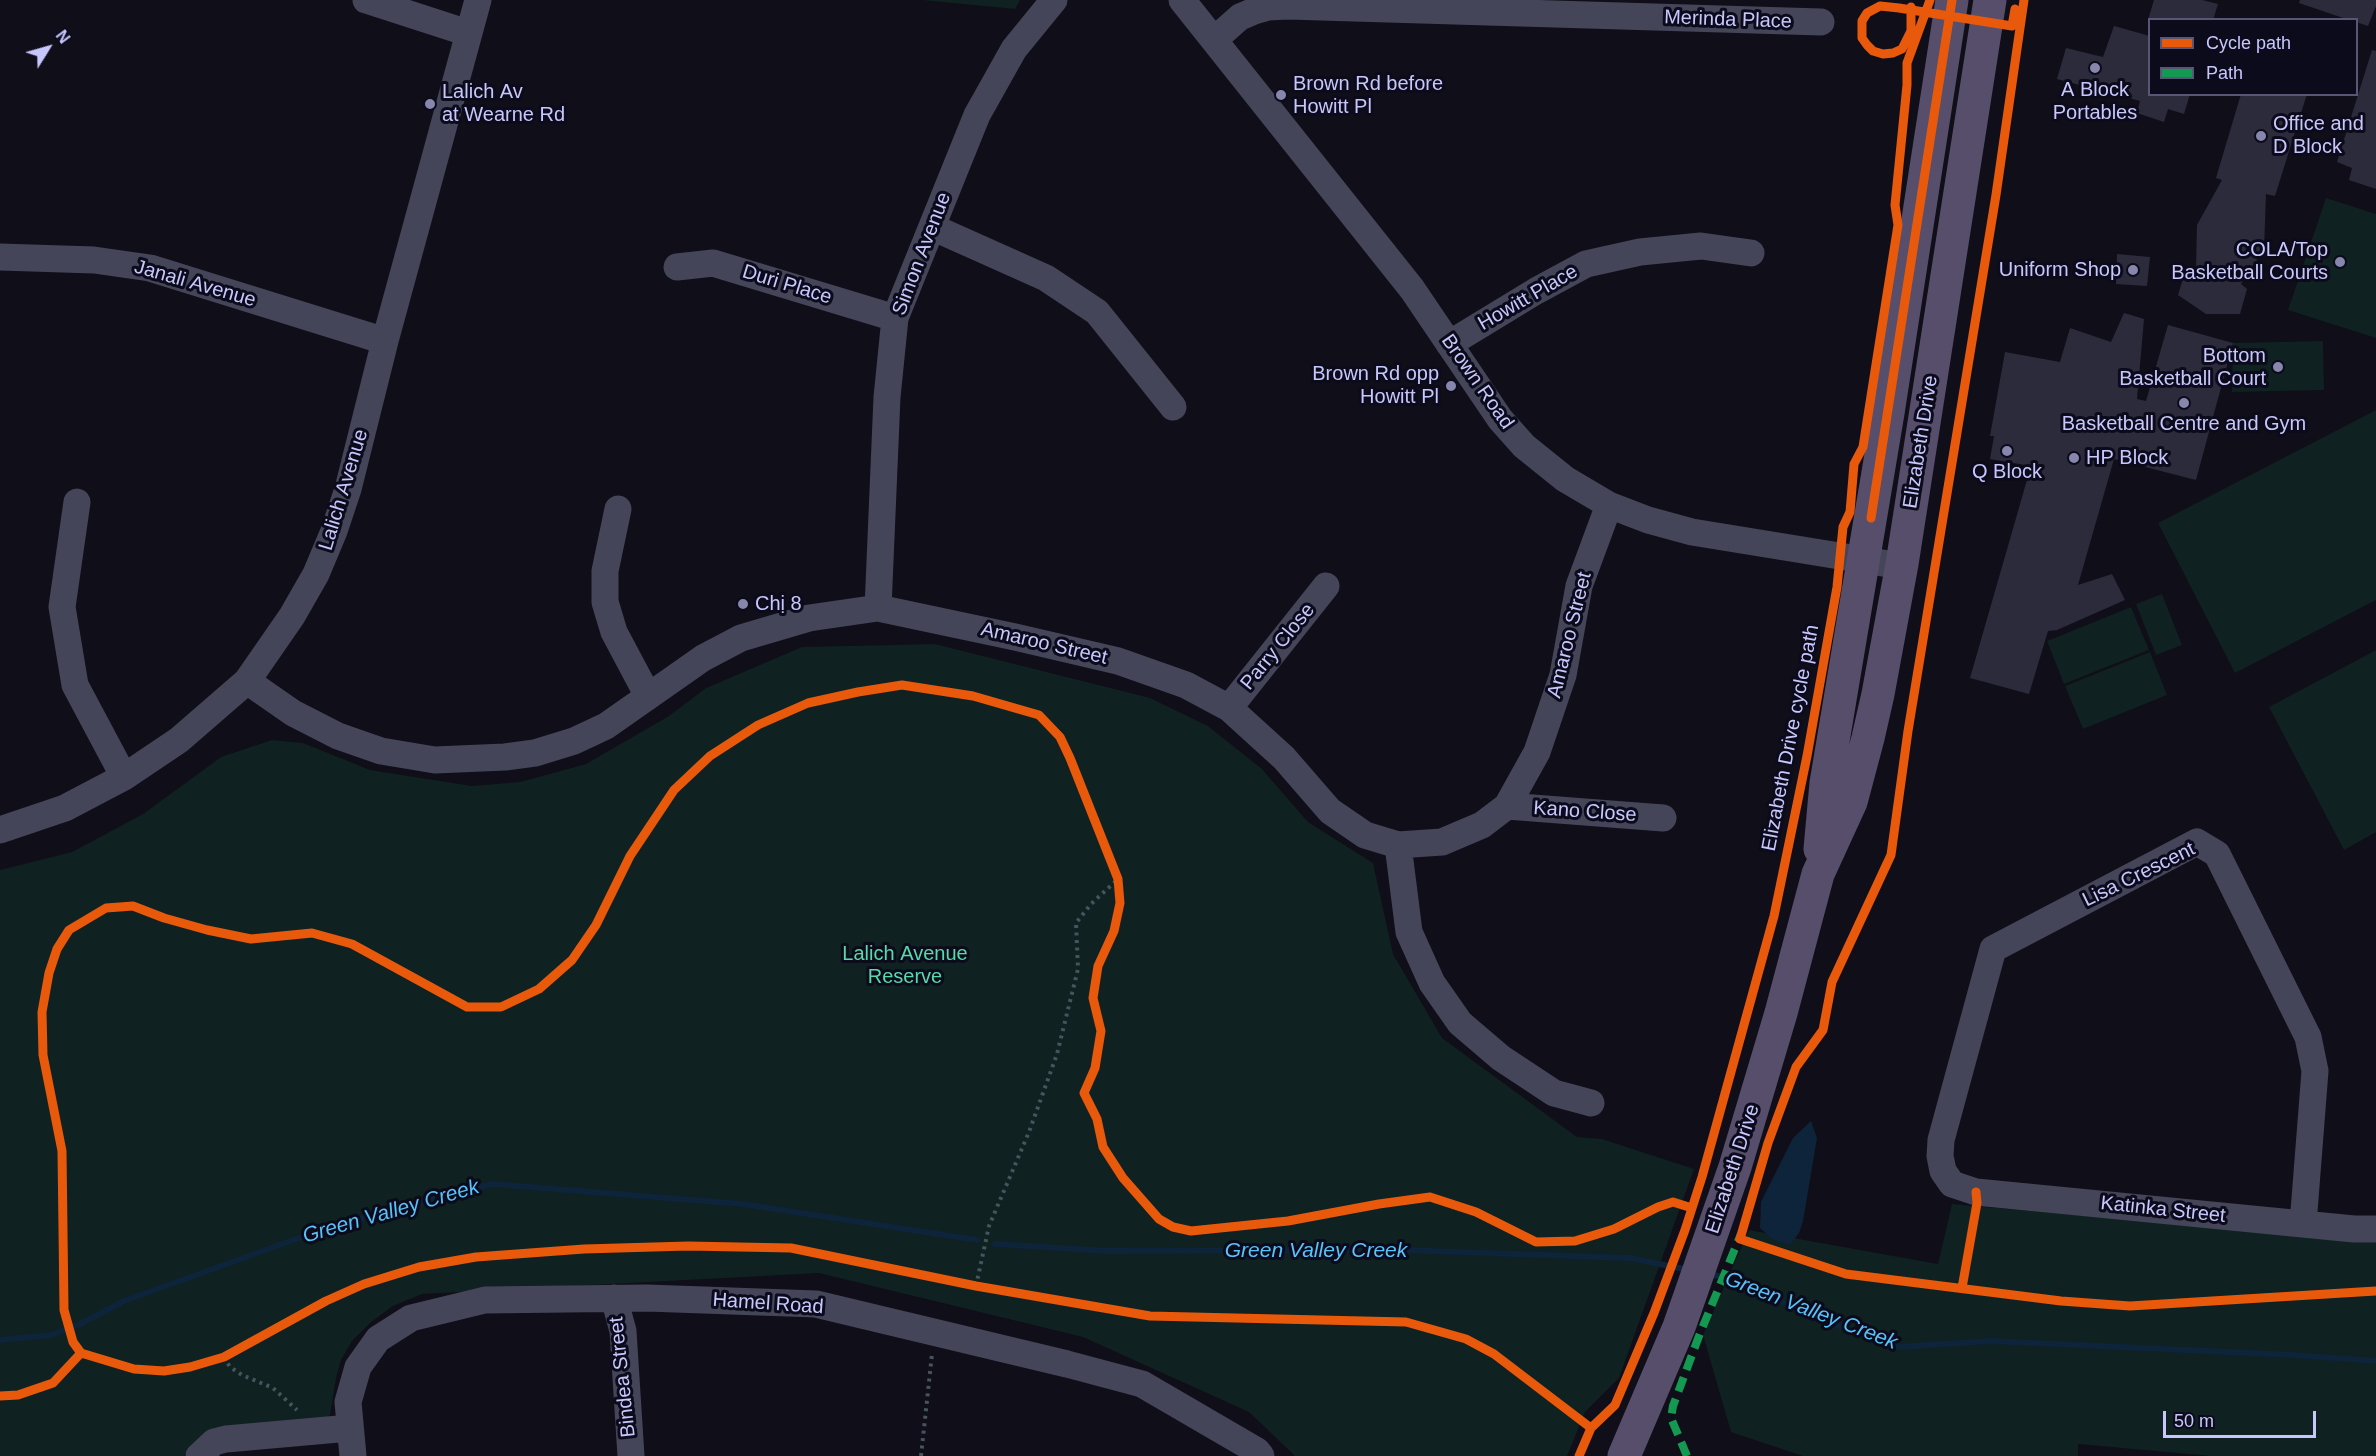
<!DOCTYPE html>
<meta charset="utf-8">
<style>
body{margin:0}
#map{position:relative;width:2376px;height:1456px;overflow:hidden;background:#100e18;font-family:Helvetica,sans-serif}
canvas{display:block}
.legend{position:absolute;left:2148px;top:18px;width:210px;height:78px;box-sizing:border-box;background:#0c0b1b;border:2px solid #575675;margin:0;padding:8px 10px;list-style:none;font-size:18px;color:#c7c7fd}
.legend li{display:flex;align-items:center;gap:12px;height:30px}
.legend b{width:30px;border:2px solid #575675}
.north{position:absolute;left:18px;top:18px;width:60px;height:60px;-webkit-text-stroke:4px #0c0b1b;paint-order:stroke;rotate:53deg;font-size:16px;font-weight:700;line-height:24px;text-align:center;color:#c7c7fd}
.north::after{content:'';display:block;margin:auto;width:21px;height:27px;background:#c7c7fd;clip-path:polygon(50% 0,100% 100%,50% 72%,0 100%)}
.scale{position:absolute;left:2163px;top:1411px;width:153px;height:27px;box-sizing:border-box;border:3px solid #c7c7fd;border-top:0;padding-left:8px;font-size:18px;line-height:21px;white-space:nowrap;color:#c7c7fd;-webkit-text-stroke:4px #0c0b1b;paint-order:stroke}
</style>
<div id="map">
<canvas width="2376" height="1456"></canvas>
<ul class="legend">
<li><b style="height:8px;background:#e8590c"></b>Cycle path</li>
<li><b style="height:8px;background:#139951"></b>Path</li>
</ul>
<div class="north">N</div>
<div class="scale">50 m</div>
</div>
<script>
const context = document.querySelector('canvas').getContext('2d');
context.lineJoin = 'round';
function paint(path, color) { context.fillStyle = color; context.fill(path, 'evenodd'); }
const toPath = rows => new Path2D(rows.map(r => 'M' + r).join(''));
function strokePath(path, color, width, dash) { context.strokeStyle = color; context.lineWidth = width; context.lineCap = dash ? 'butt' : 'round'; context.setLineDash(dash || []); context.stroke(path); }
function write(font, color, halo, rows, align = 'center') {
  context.font = font + ' Helvetica,sans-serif'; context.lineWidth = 6; context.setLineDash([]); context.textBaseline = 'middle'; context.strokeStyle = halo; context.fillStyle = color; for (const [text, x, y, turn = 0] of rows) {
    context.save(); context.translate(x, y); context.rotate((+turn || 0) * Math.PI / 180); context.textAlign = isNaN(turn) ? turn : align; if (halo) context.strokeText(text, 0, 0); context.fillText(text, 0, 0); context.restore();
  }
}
paint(toPath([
 [922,0,1020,0,1015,9],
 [2326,198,2376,214,2376,338,2288,310],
 [2323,341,2324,390,2232,392,2233,343],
 [2376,410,2376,600,2235,673,2158,523],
 [2162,594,2182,645,2156,655,2136,604],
 [2131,607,2149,650,2064,684,2047,641],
 [935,644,1150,698,1208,726,1262,769,1308,822,1373,863,1393,954,1442,1038,1577,1137,1602,1139,1694,1169,1619,1378,1585,1412,1567,1456,1295,1456,1249,1412,1083,1337,819,1273,422,1294,393,1306,371,1322,352,1341,341,1360,336,1378,330,1415,322,1422,192,1444,184,1456,0,1456,0,870,72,852,143,814,221,757,272,740,303,743,370,770,472,786,520,782,586,764,669,716,706,688,802,647],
 [2376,650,2376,832,2344,850,2269,707],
 [2150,652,2167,695,2083,729,2065,686],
 [1952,1204,2376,1242,2376,1456,2211,1456,2078,1444,2078,1456,1803,1456,1731,1432,1703,1335,1749,1230,1938,1264]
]), '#0f2120');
paint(toPath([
 [1811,1121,1817,1138,1803,1221,1799,1233,1790,1245,1772,1239,1760,1228,1761,1202,1793,1138]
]), '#0d243a');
strokePath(toPath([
 [995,1244,1107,1251,1401,1250,1630,1258,1689,1270],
 [1708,1274,1738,1280,1804,1313,1898,1347,1991,1341,2294,1355,2376,1361],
 [0,1340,51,1335,78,1325,124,1301,332,1226,492,1184,743,1204,977,1240]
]), '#0d243a', 6);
paint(toPath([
 [2154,0,2202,0,2218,4,2213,20,2148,20],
 [2300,0,2376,0,2376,6,2368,26,2356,22,2356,20,2349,20,2299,3],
 [2114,26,2150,36,2150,94,2190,94,2184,114,2168,109,2164,122,2137,113,2140,101,2057,79,2066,48,2103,57],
 [2372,50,2376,51,2376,189,2349,180,2352,168,2337,162],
 [2241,94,2307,94,2275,196,2266,194,2264,249,2241,284,2247,289,2240,314,2206,314,2178,295,2186,269,2196,269,2197,225,2222,180,2216,178],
 [2117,254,2150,257,2147,286,2116,284],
 [2124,313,2144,319,2137,399,2146,401,2168,325,2233,343,2196,480,2114,459,2078,585,2112,574,2125,600,2057,630,2048,631,2029,694,1970,678,2031,466,1990,459,1994,436,1990,436,2005,352,2060,362,2070,328,2111,342]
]), '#2c2b3b');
strokePath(toPath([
 [976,1286,989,1226,1029,1132,1057,1054,1078,969,1076,923,1091,904,1118,879],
 [224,1357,230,1367,242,1375,273,1388,297,1410],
 [921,1456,932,1354]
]), '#45545d', 4, [3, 4.5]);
strokePath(toPath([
 [366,0,468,33],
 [1182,0,1412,289,1500,419,1524,446,1565,479,1609,505,1648,520,1692,532,1901,566],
 [1214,40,1240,17,1254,11,1268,7,1288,6,1821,22],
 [932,227,1046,278,1097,312,1173,407],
 [0,257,94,260,150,268,385,341],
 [677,267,713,263,895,318],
 [1449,344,1536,291,1586,264,1640,252,1701,246,1751,253],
 [77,502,62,607,75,685,124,777],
 [618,509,605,571,605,602,614,632,648,696],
 [878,608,887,397,895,318,977,115,1014,49,1054,0],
 [247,681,293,713,338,736,381,751,435,760,505,757,535,753,574,741,606,726,703,658,741,638,809,618,878,608,1015,637,1118,661,1186,685,1229,708,1284,758,1330,811,1365,835,1398,845,1442,842,1482,825,1507,806,1537,752,1563,675,1579,586,1609,505],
 [1229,708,1326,586],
 [1507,806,1663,818],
 [0,830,65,808,124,777,179,740,247,681,292,616,316,574,334,531,348,489,385,341,478,0],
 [1398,845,1409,932,1432,983,1460,1023,1501,1058,1554,1093,1591,1103],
 [2303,1224,2315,1071,2308,1037,2217,854,2197,842,1993,949,1941,1140,1940,1156,1943,1171,1952,1184,1976,1192,2354,1229,2376,1229],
 [614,1298,623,1331,631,1456],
 [199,1456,214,1442,226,1439,350,1428],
 [353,1456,348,1402,358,1367,378,1339,411,1318,485,1300,647,1298,816,1304,1067,1364,1142,1384,1257,1451,1261,1456]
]), '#444558', 27);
strokePath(toPath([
 [1820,849,1826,783,1888,413,1952,0],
 [1624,1456,1679,1327,1735,1167,1781,1013,1818,874,1851,802,1868,738,1878,694,1902,564,1990,0]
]), '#564e6b', 33);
strokePath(toPath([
 [1687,1456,1671,1418,1673,1406,1699,1336,1741,1234]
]), '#139951', 8, [15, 8]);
strokePath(toPath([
 [2024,0,1996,195,1908,731,1891,855,1832,982,1823,1030,1796,1067,1768,1143,1740,1239,1846,1274,2061,1301,2130,1306,2376,1291],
 [1911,7,1911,31,1902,49,1893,53,1883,54,1873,51,1867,45,1862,38,1862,21,1867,13,1880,6,1899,8,2012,26,2015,9],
 [1871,518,1952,0],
 [1962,1288,1977,1203,1976,1192],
 [81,1353,73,1342,64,1310,62,1151,43,1055,42,1012,49,973,57,949,69,930,106,908,133,906,164,918,207,930,251,939,312,933,352,944,467,1007,501,1007,539,989,572,960,596,925,630,856,674,790,710,756,758,725,808,703,858,692,902,685,973,696,1039,715,1060,737,1070,758,1118,879,1120,903,1114,931,1098,966,1093,998,1101,1031,1095,1068,1084,1093,1097,1119,1103,1147,1123,1178,1159,1219,1173,1227,1191,1231,1288,1221,1379,1204,1430,1197,1476,1212,1536,1242,1575,1241,1614,1229,1658,1207,1673,1202,1692,1208],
 [0,1396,18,1395,53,1383,81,1353,134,1369,164,1371,190,1367,224,1357,326,1301,364,1284,419,1267,476,1257,584,1249,688,1246,791,1248,976,1286,1150,1316,1406,1322,1466,1339,1494,1354,1591,1428],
 [1579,1456,1591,1428,1615,1405,1654,1313,1685,1230,1702,1177,1774,916,1807,756,1837,587,1843,527,1850,512,1854,464,1863,447,1898,225,1895,205,1907,85,1907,63,1930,0]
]), '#e8590c', 9);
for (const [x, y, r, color] of [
 [2095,68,6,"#8786ad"],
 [1281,95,6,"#8786ad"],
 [430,104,6,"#8786ad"],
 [2261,136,6,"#8786ad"],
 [2340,262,6,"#8786ad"],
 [2133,270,6,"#8786ad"],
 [2278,367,6,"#8786ad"],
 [1451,386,6,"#8786ad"],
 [2184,403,6,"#8786ad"],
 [2007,451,6,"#8786ad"],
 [2074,458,6,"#8786ad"],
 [743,604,6,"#8786ad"]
]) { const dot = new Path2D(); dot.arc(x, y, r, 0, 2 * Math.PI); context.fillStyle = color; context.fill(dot); strokePath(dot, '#0c0b1b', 2); }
write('20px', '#c7c7fd', '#0c0b1b', [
 ["Merinda Place",1728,20,2],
 ["Simon Avenue",922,254,-69],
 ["Janali Avenue",195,284,16],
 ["Duri Place",787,285,17],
 ["Howitt Place",1528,298,-30],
 ["Brown Road",1477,382,55],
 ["Elizabeth Drive",1921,442,-81],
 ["Lalich Avenue",344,490,-73],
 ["Amaroo Street",1570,635,-76],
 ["Amaroo Street",1044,644,13],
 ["Parry Close",1278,647,-51],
 ["Elizabeth Drive cycle path",1791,738,-79],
 ["Kano Close",1585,812,4],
 ["Lisa Crescent",2139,875,-26],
 ["Elizabeth Drive",1733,1169,-72],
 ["Katinka Street",2163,1210,6],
 ["Hamel Road",768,1304,4],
 ["Bindea Street",623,1377,-96]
]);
write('20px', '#c7c7fd', '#0c0b1b', [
 ["Brown Rd before",1293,84],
 ["Howitt Pl",1293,107],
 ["A Block",2095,90,"center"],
 ["Portables",2095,113,"center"],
 ["Lalich Av",442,92],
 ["at Wearne Rd",442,115],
 ["Office and",2273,124],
 ["D Block",2273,147],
 ["COLA/Top",2328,250,"right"],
 ["Basketball Courts",2328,273,"right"],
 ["Uniform Shop",2121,270,"right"],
 ["Bottom",2266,356,"right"],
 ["Basketball Court",2266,379,"right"],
 ["Brown Rd opp",1439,374,"right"],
 ["Howitt Pl",1439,397,"right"],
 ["Basketball Centre and Gym",2184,424,"center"],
 ["HP Block",2086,458],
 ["Q Block",2007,472,"center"],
 ["Chị 8",755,604]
], 'left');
write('20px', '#57d9a9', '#0c0b1b', [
 ["Lalich Avenue",905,954],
 ["Reserve",905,977]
]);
write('italic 21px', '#58c2fa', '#0c0b1b', [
 ["Green Valley Creek",391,1212,-16],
 ["Green Valley Creek",1316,1251],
 ["Green Valley Creek",1811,1311,21]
]);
</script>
